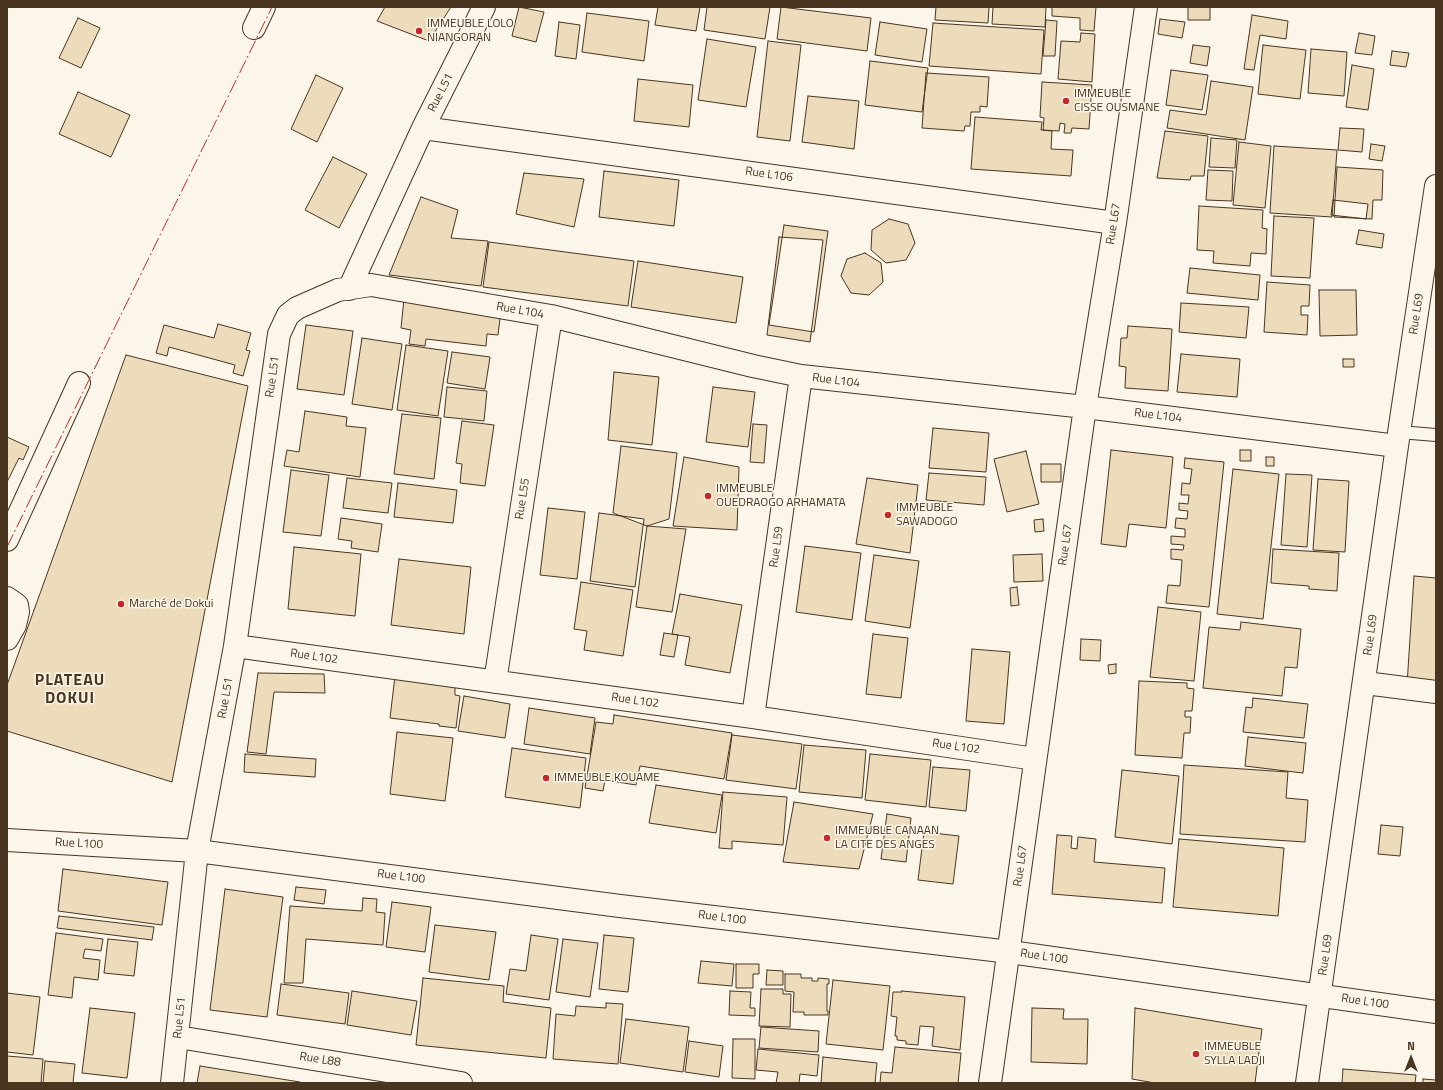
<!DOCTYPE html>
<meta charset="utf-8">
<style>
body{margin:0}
#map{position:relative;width:1443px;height:1090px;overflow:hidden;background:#fbf6e9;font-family:"Titillium Web",sans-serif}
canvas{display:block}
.frame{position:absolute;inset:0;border:8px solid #4a3520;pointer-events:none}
.north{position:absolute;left:1391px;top:1038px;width:40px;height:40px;-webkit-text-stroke:3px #fbf6e9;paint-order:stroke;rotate:0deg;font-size:11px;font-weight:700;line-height:16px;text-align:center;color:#4a3520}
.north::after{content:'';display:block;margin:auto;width:14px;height:18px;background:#4a3520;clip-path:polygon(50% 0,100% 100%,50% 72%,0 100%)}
</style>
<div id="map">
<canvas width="1443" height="1090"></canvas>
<div class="frame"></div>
<div class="north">N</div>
</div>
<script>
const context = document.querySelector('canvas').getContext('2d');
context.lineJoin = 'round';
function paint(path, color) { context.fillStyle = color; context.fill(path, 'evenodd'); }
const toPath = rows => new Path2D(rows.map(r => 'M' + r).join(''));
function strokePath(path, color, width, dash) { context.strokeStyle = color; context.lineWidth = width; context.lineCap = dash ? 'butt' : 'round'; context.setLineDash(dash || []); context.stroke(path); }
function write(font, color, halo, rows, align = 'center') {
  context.font = font + ' "Titillium Web",sans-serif'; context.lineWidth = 3; context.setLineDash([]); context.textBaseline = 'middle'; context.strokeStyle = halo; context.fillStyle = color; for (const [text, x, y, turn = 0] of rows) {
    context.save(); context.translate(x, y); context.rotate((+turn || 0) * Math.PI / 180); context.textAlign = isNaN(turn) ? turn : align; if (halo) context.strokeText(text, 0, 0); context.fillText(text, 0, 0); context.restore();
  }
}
const building = toPath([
 [385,7,451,7,429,41,377,21,385,7],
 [519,7,544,12,536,42,512,36,519,7],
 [658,7,700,7,696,31,655,25,658,7],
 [707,7,770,7,765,39,704,30,707,7],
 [781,7,871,18,867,51,777,39,781,7],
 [936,7,989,7,988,23,935,20,936,7],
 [993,7,1046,7,1045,27,992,24,993,7],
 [1052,7,1096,7,1094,31,1080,30,1080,18,1052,16,1052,7],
 [1188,7,1210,7,1210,20,1188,20,1188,7],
 [587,13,649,21,644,61,582,52,587,13],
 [1252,15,1288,21,1286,39,1260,35,1254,70,1244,69,1252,15],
 [78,18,100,28,81,68,59,58,78,18],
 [1160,19,1185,22,1182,38,1158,34,1160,19],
 [1046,20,1057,21,1055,56,1043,56,1046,20],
 [559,22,580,25,576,59,555,56,559,22],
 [880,22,927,29,922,62,875,55,880,22],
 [933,23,1044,30,1041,74,929,66,933,23],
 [1081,33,1095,34,1092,82,1058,79,1061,41,1080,42,1081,33],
 [1359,33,1375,36,1372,55,1355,53,1359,33],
 [707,39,756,47,746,107,698,100,707,39],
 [768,41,801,45,790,141,757,137,768,41],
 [1193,45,1210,47,1207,66,1190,63,1193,45],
 [1263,45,1306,50,1300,99,1258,94,1263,45],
 [1311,49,1347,52,1344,96,1308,93,1311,49],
 [1392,51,1409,53,1406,67,1390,65,1392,51],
 [870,61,928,68,922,112,865,105,870,61],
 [1352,65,1374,69,1368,110,1346,107,1352,65],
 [1171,70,1208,75,1202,110,1166,105,1171,70],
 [926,73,989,77,987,107,980,106,980,112,971,112,970,126,965,126,964,131,922,128,926,73],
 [316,75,343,88,317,142,291,129,316,75],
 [638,79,693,85,689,127,634,121,638,79],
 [1211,81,1253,87,1245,140,1167,128,1170,110,1206,115,1211,81],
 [1042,82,1092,85,1089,129,1072,128,1071,133,1064,133,1065,124,1060,123,1059,131,1043,130,1044,118,1040,117,1042,82],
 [78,92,130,115,111,157,59,134,78,92],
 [808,96,859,101,854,149,802,142,808,96],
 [975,117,1042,122,1041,130,1052,131,1051,149,1073,150,1071,176,971,169,975,117],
 [1340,128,1364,129,1362,152,1338,150,1340,128],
 [1165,131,1208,136,1204,176,1191,176,1190,180,1157,178,1165,131],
 [1211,138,1237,140,1235,168,1209,167,1211,138],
 [1239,142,1271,146,1265,208,1233,205,1239,142],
 [1371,144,1385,146,1382,161,1369,159,1371,144],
 [1274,146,1337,150,1332,217,1270,213,1274,146],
 [333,157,367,174,339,228,305,210,333,157],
 [1337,167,1383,170,1382,200,1373,200,1372,219,1334,217,1337,167],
 [1208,170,1233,171,1232,201,1206,200,1208,170],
 [604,171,679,180,674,226,599,217,604,171],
 [524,173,584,179,574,227,516,214,524,173],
 [421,197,458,210,451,238,488,241,481,286,389,275,421,197],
 [1333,200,1368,204,1366,219,1331,215,1333,200],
 [1199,206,1263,210,1262,228,1267,229,1266,254,1251,253,1250,266,1213,263,1214,251,1197,250,1199,206],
 [1274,216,1314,218,1310,278,1271,276,1274,216],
 [889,219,908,224,915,243,906,260,886,263,871,250,872,230,889,219],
 [784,225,828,231,814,332,769,325,784,225],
 [1359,230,1384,234,1382,248,1356,244,1359,230],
 [779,237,823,240,810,342,767,335,779,237],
 [489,242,634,261,628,306,483,287,489,242],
 [865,253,881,263,883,282,869,295,851,293,841,276,847,259,865,253],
 [638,261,743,277,736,323,631,307,638,261],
 [1190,268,1260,275,1258,300,1187,293,1190,268],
 [1267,282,1310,285,1309,306,1301,306,1301,315,1308,315,1307,335,1264,332,1267,282],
 [1319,290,1356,290,1357,335,1320,336,1319,290],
 [404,299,501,310,498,335,487,334,486,346,426,339,425,346,409,344,411,330,401,328,404,299],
 [1181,303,1249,307,1246,338,1179,332,1181,303],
 [218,324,251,333,246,350,250,351,243,376,233,373,235,365,169,347,167,356,156,353,164,325,214,338,218,324],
 [306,325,353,331,344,395,297,389,306,325],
 [1128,326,1172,329,1168,391,1125,388,1126,367,1119,366,1121,338,1127,338,1128,326],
 [362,338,402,344,392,410,352,404,362,338],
 [406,345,448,351,438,416,397,410,406,345],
 [452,352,490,357,485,389,447,383,452,352],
 [1181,354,1240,359,1237,397,1177,392,1181,354],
 [126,355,248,386,172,782,7,731,7,685,126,355],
 [1343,359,1354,359,1354,367,1343,367,1343,359],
 [614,372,659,377,652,445,608,440,614,372],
 [447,387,487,391,484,421,444,417,447,387],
 [713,387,755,392,748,447,706,442,713,387],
 [305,411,347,417,346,426,366,428,360,477,284,466,287,450,299,452,305,411],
 [402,414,441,418,434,479,394,474,402,414],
 [462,421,494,425,485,486,460,483,462,464,456,463,462,421],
 [753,424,767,425,764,463,750,462,753,424],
 [933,428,989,433,986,472,929,468,933,428],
 [7,437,29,447,23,460,19,458,7,482,7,437],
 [621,446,677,453,669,519,647,526,613,513,621,446],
 [1111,450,1173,457,1166,528,1129,524,1126,547,1101,544,1111,450],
 [1240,450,1251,450,1251,461,1240,461,1240,450],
 [1026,451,1039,504,1007,512,994,459,1026,451],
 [684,457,739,467,737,530,673,526,684,457],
 [1266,457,1274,457,1274,466,1266,466,1266,457],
 [1185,458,1224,462,1209,607,1166,603,1168,585,1180,586,1182,560,1171,559,1171,549,1183,550,1184,545,1171,544,1171,536,1185,537,1185,529,1175,528,1176,518,1187,519,1188,511,1179,510,1179,503,1188,504,1189,495,1181,495,1182,483,1190,484,1192,469,1184,468,1185,458],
 [1041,464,1061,464,1061,482,1041,482,1041,464],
 [1233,469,1279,474,1263,619,1217,614,1233,469],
 [291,470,329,475,321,536,283,532,291,470],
 [929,473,986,477,984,505,926,500,929,473],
 [1286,474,1312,475,1307,547,1281,545,1286,474],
 [347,478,392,483,388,513,343,508,347,478],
 [867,478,918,485,910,553,856,544,867,478],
 [1318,479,1349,481,1345,552,1313,550,1318,479],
 [398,483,457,490,453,523,394,517,398,483],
 [548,508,585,512,577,579,540,575,548,508],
 [599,513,644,519,635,587,590,581,599,513],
 [341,518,382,524,378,552,351,548,352,541,338,539,341,518],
 [1043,519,1044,531,1035,532,1034,520,1043,519],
 [647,526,686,529,672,612,636,607,647,526],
 [805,546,861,553,852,620,796,612,805,546],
 [294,547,361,554,355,616,288,609,294,547],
 [1273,549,1339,553,1337,591,1309,589,1309,586,1271,583,1273,549],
 [1042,554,1043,581,1014,582,1013,555,1042,554],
 [874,555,919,561,910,628,865,621,874,555],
 [399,559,471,567,464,634,391,625,399,559],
 [1414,576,1436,578,1436,687,1407,685,1414,576],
 [581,582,633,590,623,656,584,650,587,631,574,629,581,582],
 [1017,587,1019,605,1011,606,1010,588,1017,587],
 [680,594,742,605,730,673,685,665,690,637,672,634,680,594],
 [1158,607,1201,612,1194,681,1150,677,1158,607],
 [1241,622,1301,629,1297,668,1285,667,1282,696,1203,688,1209,627,1240,630,1241,622],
 [664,633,678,635,674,657,660,655,664,633],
 [873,634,908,638,901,698,866,694,873,634],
 [1081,639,1101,640,1100,661,1080,660,1081,639],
 [972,649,1010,652,1004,724,966,721,972,649],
 [1116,664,1116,673,1109,674,1108,665,1116,664],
 [258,673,324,674,325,693,274,692,266,754,247,752,258,673],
 [395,676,455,683,455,695,460,696,456,728,439,726,439,724,390,718,395,676],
 [1139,681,1187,683,1187,688,1194,689,1192,711,1185,711,1185,717,1191,717,1190,733,1184,733,1182,758,1135,755,1139,681],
 [464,696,510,704,505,738,458,731,464,696],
 [1253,698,1308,704,1304,738,1243,732,1246,707,1252,708,1253,698],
 [529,708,595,718,590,754,524,744,529,708],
 [614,715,732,733,724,779,640,766,636,785,605,780,603,791,585,788,596,722,613,724,614,715],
 [397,732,453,738,445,801,390,794,397,732],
 [732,735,802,744,796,789,726,780,732,735],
 [1248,737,1306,743,1303,773,1245,766,1248,737],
 [804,745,866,750,862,798,799,792,804,745],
 [512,748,586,758,580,808,505,797,512,748],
 [245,754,316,759,315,777,244,772,245,754],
 [870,754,931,760,926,807,865,800,870,754],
 [1184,765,1288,772,1286,798,1308,800,1305,842,1180,834,1184,765],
 [933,767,970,770,966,811,929,807,933,767],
 [1122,770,1179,776,1172,844,1115,837,1122,770],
 [656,785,722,795,716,833,649,823,656,785],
 [723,792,787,797,783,845,732,841,732,849,719,848,723,792],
 [794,802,873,814,859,869,783,862,794,802],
 [887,814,911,818,906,862,881,859,887,814],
 [1381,825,1403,827,1400,856,1378,854,1381,825],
 [924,832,959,836,953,884,918,880,924,832],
 [1057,835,1072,836,1071,848,1077,849,1078,837,1096,839,1094,862,1165,868,1162,903,1052,894,1057,835],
 [1179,839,1284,848,1278,916,1173,907,1179,839],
 [63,869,168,882,162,925,58,911,63,869],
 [296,887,326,890,324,904,294,900,296,887],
 [225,889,283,897,267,1017,210,1010,225,889],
 [363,898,377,899,376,912,385,913,383,945,306,939,303,983,284,983,290,906,362,911,363,898],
 [392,902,431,907,425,952,386,947,392,902],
 [59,916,154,927,152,940,57,928,59,916],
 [435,925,496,932,489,980,429,972,435,925],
 [56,933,103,939,101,951,85,949,83,958,100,960,98,980,74,977,72,998,48,995,56,933],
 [531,935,558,939,549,1000,506,994,510,969,526,971,531,935],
 [604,935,634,938,628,992,599,989,604,935],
 [108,939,138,942,134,976,104,973,108,939],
 [563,939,598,943,590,997,556,992,563,939],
 [701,961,734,964,732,986,698,983,701,961],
 [736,964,759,964,759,974,753,974,753,988,736,988,736,964],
 [767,970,783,971,783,985,766,985,767,970],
 [785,974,801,974,801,978,812,978,812,981,818,981,818,978,829,979,829,984,827,984,827,1011,828,1011,828,1015,804,1015,804,1012,793,1012,794,992,785,991,785,974],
 [423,978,504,986,503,1002,551,1008,546,1058,416,1045,423,978],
 [833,980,890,986,883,1050,826,1044,833,980],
 [281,984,349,993,345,1024,277,1015,281,984],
 [761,989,783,989,783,994,791,994,790,1027,759,1026,761,989],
 [352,991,417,1001,411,1035,347,1025,352,991],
 [730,991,751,992,750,1008,755,1008,755,1016,729,1015,730,991],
 [902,991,965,997,960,1050,932,1046,934,1027,920,1026,918,1045,906,1044,906,1041,897,1040,897,1036,895,1036,897,1017,891,1016,893,992,902,992,902,991],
 [7,993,40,997,33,1055,7,1052,7,993],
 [606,1003,623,1004,618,1064,553,1059,556,1014,575,1016,576,1006,606,1008,606,1003],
 [90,1008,135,1013,127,1078,82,1073,90,1008],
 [1032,1008,1064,1009,1063,1019,1088,1019,1087,1064,1031,1062,1032,1008],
 [1135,1008,1262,1029,1255,1083,1155,1083,1132,1079,1135,1008],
 [626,1019,689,1027,683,1072,620,1063,626,1019],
 [761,1027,819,1031,818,1052,759,1048,761,1027],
 [733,1039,755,1039,755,1079,732,1078,733,1039],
 [689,1041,723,1046,719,1077,685,1072,689,1041],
 [895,1047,961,1053,958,1083,880,1083,881,1072,892,1073,895,1047],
 [758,1049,819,1055,817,1076,800,1074,799,1083,776,1083,778,1072,756,1070,758,1049],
 [7,1056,43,1059,41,1083,7,1083,7,1056],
 [823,1057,877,1063,875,1083,821,1083,823,1057],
 [45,1061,75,1064,73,1083,43,1083,45,1061],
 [200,1066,300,1082,300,1083,197,1083,200,1066],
 [1343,1069,1416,1075,1415,1083,1342,1083,1343,1069],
 [1423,1079,1436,1080,1436,1083,1423,1083,1423,1079]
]);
paint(building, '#ecdcbc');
strokePath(building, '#4a3520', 1);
const lane = toPath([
 [1399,432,1436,435]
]);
const street = toPath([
 [254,28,264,7],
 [423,128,1115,223],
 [349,289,423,128,484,7],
 [7,540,79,383],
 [7,598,17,605,18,612,15,625,7,639],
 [235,646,753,717,1035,759],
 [495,682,551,316],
 [1365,683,1436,692],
 [753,717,801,376],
 [7,840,197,851,620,906,1010,952,1436,1012],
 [178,1037,461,1083],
 [172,1083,197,851,235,646,279,334,288,315,297,308,338,290,371,285,551,316,753,366,801,376,1085,407,1397,446],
 [990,1083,1085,407,1115,223,1146,7],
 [1307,1083,1397,446,1436,186]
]);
strokePath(lane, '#4a3520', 14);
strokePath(street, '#4a3520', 24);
strokePath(lane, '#fbf6e9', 12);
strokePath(street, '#fbf6e9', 22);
strokePath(toPath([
 [7,547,272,7]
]), '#c62828', 1, [14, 3, 2, 3]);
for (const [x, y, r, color] of [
 [419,31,4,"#c62828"],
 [1066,101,4,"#c62828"],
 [708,496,4,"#c62828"],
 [888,515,4,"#c62828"],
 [121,604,4,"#c62828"],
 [546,778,4,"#c62828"],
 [827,838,4,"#c62828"],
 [1196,1054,4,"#c62828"]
]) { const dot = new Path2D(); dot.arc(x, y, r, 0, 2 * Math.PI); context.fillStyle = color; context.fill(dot); strokePath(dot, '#fbf6e9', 1.5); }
write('12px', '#4a3520', '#fbf6e9', [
 ["IMMEUBLE LOLO",427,24],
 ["NIANGORAN",427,38],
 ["IMMEUBLE",1074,94],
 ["CISSE OUSMANE",1074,108],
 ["IMMEUBLE",716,489],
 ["OUEDRAOGO ARHAMATA",716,503],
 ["IMMEUBLE",896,508],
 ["SAWADOGO",896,522],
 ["Marché de Dokui",129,604],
 ["IMMEUBLE KOUAME",554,778],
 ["IMMEUBLE CANAAN",835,831],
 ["LA CITE DES ANGES",835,845],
 ["IMMEUBLE",1204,1047],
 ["SYLLA LADJI",1204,1061]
], 'left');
write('12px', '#4a3520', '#fbf6e9', [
 ["Rue L51",441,93,-63],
 ["Rue L106",769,175,8],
 ["Rue L67",1114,224,-81],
 ["Rue L104",520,311,10],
 ["Rue L69",1417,314,-81],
 ["Rue L51",273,377,-82],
 ["Rue L104",836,381,7],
 ["Rue L104",1158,416,7],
 ["Rue L55",523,499,-81],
 ["Rue L67",1066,545,-82],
 ["Rue L59",777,547,-82],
 ["Rue L69",1371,635,-82],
 ["Rue L102",314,657,8],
 ["Rue L51",226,698,-80],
 ["Rue L102",635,701,8],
 ["Rue L102",956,747,8],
 ["Rue L100",79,844,3],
 ["Rue L67",1021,866,-82],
 ["Rue L100",401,877,7],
 ["Rue L100",722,918,7],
 ["Rue L69",1326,955,-82],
 ["Rue L100",1044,957,8],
 ["Rue L100",1365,1002,8],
 ["Rue L51",180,1018,-84],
 ["Rue L88",320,1060,9]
]);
context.letterSpacing = '1px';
write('bold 16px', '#4a3520', '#fbf6e9', [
 ["PLATEAU",70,681],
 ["DOKUI",70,699]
]);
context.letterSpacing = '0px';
</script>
